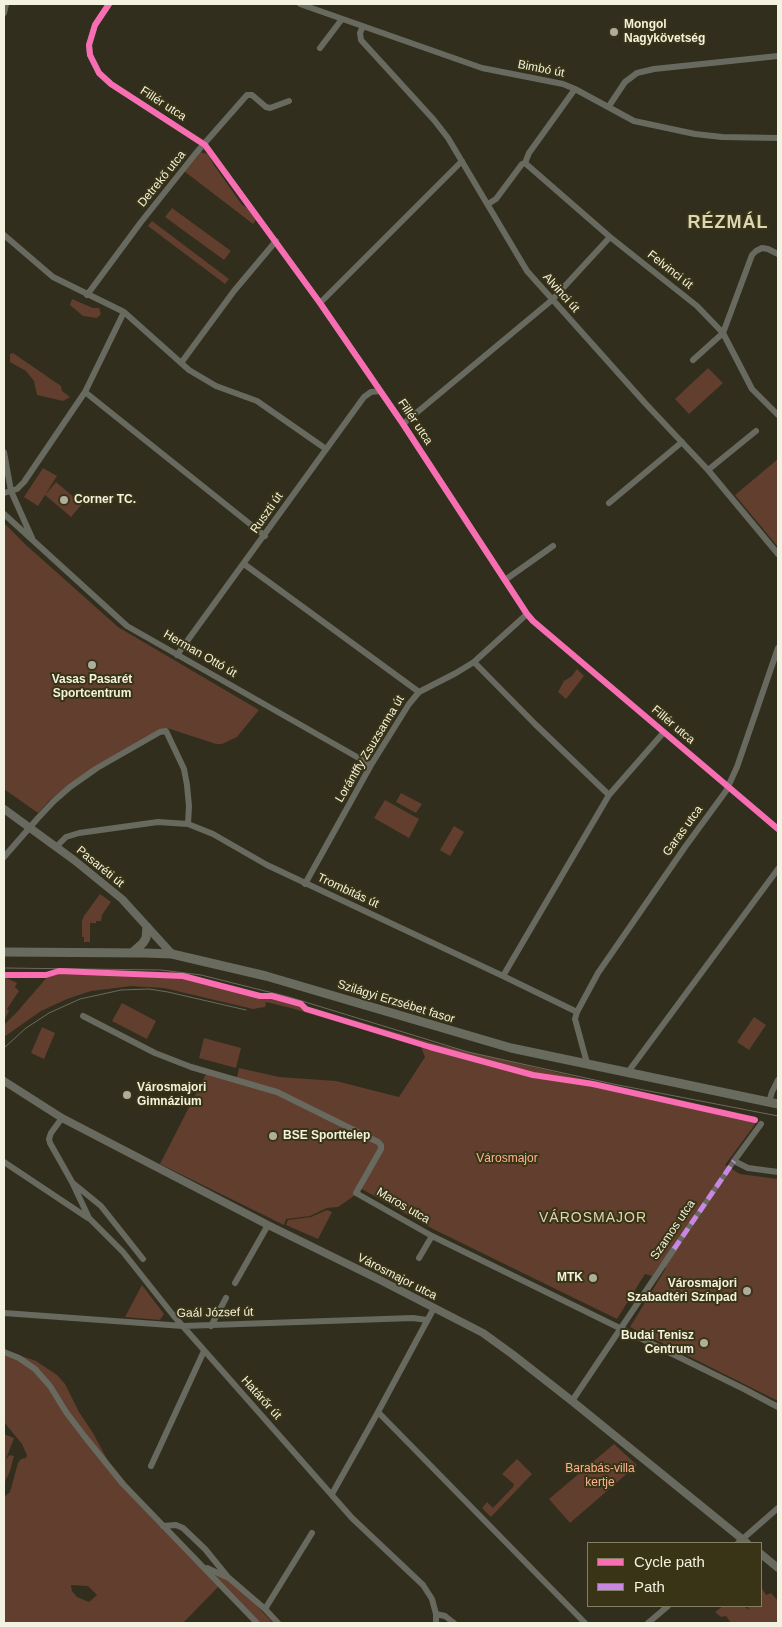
<!DOCTYPE html>
<meta charset="utf-8">
<style>
body{margin:0}
#map{position:relative;width:782px;height:1627px;overflow:hidden;background:#312e1d;font-family:Arial,sans-serif}
canvas{display:block}
.frame{position:absolute;inset:0;border:5px solid #f3f1df;pointer-events:none}
.legend{position:absolute;left:587px;top:1542px;width:175px;height:65px;box-sizing:border-box;background:#393415;border:1px solid #838066;margin:0;padding:6px 9px;list-style:none;font-size:15px;color:#f3f1df}
.legend li{display:flex;align-items:center;gap:10px;height:25px}
.legend b{width:25px;border:1px solid #838066}
</style>
<div id="map">
<canvas width="782" height="1627"></canvas>
<div class="frame"></div>
<ul class="legend">
<li><b style="height:6px;background:#f96db3"></b>Cycle path</li>
<li><b style="height:6px;background:#c787e3"></b>Path</li>
</ul>
</div>
<script>
const context = document.querySelector('canvas').getContext('2d');
context.lineJoin = 'round';
function paint(path, color) { context.fillStyle = color; context.fill(path, 'evenodd'); }
const toPath = rows => new Path2D(rows.map(r => 'M' + r).join(''));
function strokePath(path, color, width, dash) { context.strokeStyle = color; context.lineWidth = width; context.lineCap = dash ? 'butt' : 'round'; context.setLineDash(dash || []); context.stroke(path); }
function write(font, color, halo, rows, align = 'center') {
  context.font = font + ' Arial,sans-serif'; context.lineWidth = 4; context.setLineDash([]); context.textBaseline = 'middle'; context.strokeStyle = halo; context.fillStyle = color; for (const [text, x, y, turn = 0] of rows) {
    context.save(); context.translate(x, y); context.rotate((+turn || 0) * Math.PI / 180); context.textAlign = isNaN(turn) ? turn : align; if (halo) context.strokeText(text, 0, 0); context.fillText(text, 0, 0); context.restore();
  }
}
paint(toPath([
 [199,152,208,154,214,165,242,205,251,210,257,218,253,224,184,171],
 [172,208,231,251,224,260,165,217],
 [152,221,229,279,225,284,148,226],
 [72,299,93,308,99,308,101,314,97,318,83,316,70,305],
 [13,353,61,386,62,391,70,397,63,401,37,395,34,381,26,371,10,362,10,354],
 [708,368,723,383,689,414,675,399],
 [778,459,778,547,735,495],
 [43,468,57,476,45,495,56,482,82,504,71,517,45,495,38,506,24,497],
 [4,523,26,545,118,627,259,710,237,737,222,744,216,744,167,728,156,733,95,766,51,799,38,813,4,789],
 [577,669,584,676,566,699,558,692,564,681,572,676],
 [401,793,422,804,416,813,396,802],
 [385,800,419,819,409,838,374,818],
 [454,826,464,832,450,856,440,850],
 [100,894,111,902,102,915,101,921,96,921,96,923,90,923,90,942,84,942,84,937,82,937,82,921,84,916],
 [62,970,184,973,262,995,263,994,436,1044,592,1081,592,1083,625,1093,626,1090,755,1117,756,1123,725,1165,740,1174,778,1179,778,1401,630,1327,666,1268,660,1264,652,1276,645,1274,617,1319,433,1229,360,1188,354,1196,338,1207,327,1208,310,1216,286,1219,284,1225,160,1164,206,1074,237,1077,239,1068,279,1077,336,1081,399,1097,425,1057,421,1047,291,1008,266,1002,265,1007,253,1009,164,988,131,986,91,991,67,999,41,1011,4,1037,4,1025,17,1012,48,976],
 [4,977,17,983,15,987,19,991,7,1009,9,1011,4,1021],
 [122,1003,156,1021,147,1039,112,1021],
 [754,1017,766,1025,749,1050,737,1042],
 [42,1027,55,1033,44,1059,31,1053],
 [204,1038,241,1048,236,1068,199,1058],
 [327,1210,332,1212,318,1239,286,1225,288,1220,311,1217],
 [142,1285,164,1314,160,1320,125,1317],
 [4,1350,36,1361,57,1375,65,1384,79,1412,93,1433,121,1485,201,1568,228,1579,257,1606,273,1623,258,1623,220,1585,183,1623,4,1623,4,1497,10,1492,18,1463,21,1459,26,1458,27,1455,22,1444,4,1422],
 [71,1585,88,1586,97,1595,89,1602,77,1597,72,1591],
 [4,1434,14,1438,6,1459,10,1455,14,1456,10,1471,4,1484],
 [614,1444,637,1465,570,1523,549,1499],
 [517,1459,532,1474,491,1517,482,1508,487,1502,493,1508,513,1487,514,1484,502,1474],
 [761,1587,766,1595,771,1593,778,1601,778,1623,731,1623,726,1616,721,1617,715,1612,723,1606,743,1606,750,1610,747,1606,761,1606]
]), '#613e2d');
strokePath(toPath([
 [674,1249,734,1161]
]), '#686a60', 5);
strokePath(toPath([
 [109,4,95,25,89,45,90,55,99,73,111,84,205,145,320,303,403,424,527,614,533,621,778,829],
 [300,4,482,68,563,84,575,89,634,121,695,134,722,137,778,138],
 [4,13,6,4],
 [363,26,360,33,361,40,434,120,448,138,527,271,645,403,708,470,778,554],
 [320,48,342,19],
 [609,106,625,82,637,73,654,69,778,56],
 [525,163,610,237,697,306,723,333,752,389,778,415],
 [488,204,496,199,522,164,525,163,529,153,575,89],
 [4,235,53,277,124,312,189,370,216,386,257,401,326,449],
 [87,295,141,222,196,153,247,95,252,95,266,107,270,108,289,101],
 [320,303,462,161],
 [693,360,723,333,752,255,756,251,762,248,768,249,778,254],
 [181,363,234,291,276,241],
 [85,392,265,536],
 [403,424,552,300,610,237],
 [4,452,11,491,32,538],
 [708,470,756,431],
 [4,493,17,489,24,482,85,392,124,312],
 [609,503,682,442],
 [4,514,127,626,371,765],
 [244,564,419,692],
 [505,580,553,546],
 [177,655,364,397,371,392,380,391],
 [474,662,535,724,609,795],
 [56,847,66,837,79,833,158,822,188,824,213,834,267,865,503,976,577,1012],
 [4,857,38,818,54,801,70,787,97,768,160,732,166,731,184,769,187,785,189,806,188,824],
 [305,884,371,765,409,704,419,692,456,673,474,662,527,614],
 [503,976,609,795,664,732],
 [83,1016,155,1053,191,1067,277,1092,378,1142,381,1145,381,1149,356,1193,432,1236,744,1389,778,1407],
 [587,1063,575,1019,577,1012,598,973,685,847,726,791,737,767,778,648],
 [628,1072,778,869],
 [769,1102,772,1092,778,1080],
 [62,1118,51,1133,49,1139,50,1143,72,1182,89,1218,123,1252,173,1315,352,1518,423,1585,432,1599,436,1614,436,1623],
 [761,1124,734,1161,748,1168,778,1172],
 [4,1162,88,1218],
 [74,1184,101,1206,143,1259],
 [419,1258,432,1236],
 [235,1283,268,1225],
 [4,1313,183,1326,413,1318,427,1320],
 [211,1326,226,1298],
 [4,1352,19,1358,35,1369,42,1377,50,1386,66,1412,85,1437,123,1484,257,1623],
 [572,1401,674,1249],
 [378,1412,585,1623],
 [151,1466,204,1351],
 [332,1494,378,1412,434,1308],
 [163,1526,176,1525,183,1528,205,1549,227,1576],
 [738,1543,778,1508],
 [207,1568,229,1578,265,1609,278,1623],
 [265,1609,312,1533],
 [436,1614,445,1616,454,1623],
 [648,1623,668,1606]
]), '#686a60', 6);
strokePath(toPath([
 [4,809,74,860,122,899,172,954],
 [4,1081,62,1118,268,1225,380,1280,483,1333,512,1354,572,1401,747,1543],
 [761,1554,778,1568]
]), '#686a60', 8);
strokePath(toPath([
 [4,952,145,953,172,954,189,958,266,976,511,1048,778,1104],
 [133,952,143,943,146,938,147,927]
]), '#696b5f', 9);
strokePath(toPath([
 [4,968,161,970,201,975,289,997,468,1052,613,1084,778,1116],
 [4,1048,26,1028,49,1013,80,999,121,990,149,989,168,992,246,1010]
]), '#6b6a5f', 1);
strokePath(toPath([
 [674,1249,734,1161]
]), '#c787e3', 5, [10, 5]);
strokePath(toPath([
 [109,4,95,25,89,45,90,55,99,73,111,84,205,145,320,303,403,424,527,614,533,621,778,829],
 [4,975,46,975,59,971,183,976,260,996,272,996,301,1004,306,1009,430,1047,533,1075,593,1084,755,1120]
]), '#f96db3', 6);
for (const [x, y, r, color] of [
 [614,32,5,"#afad9b"],
 [64,500,5,"#afad9b"],
 [92,665,5,"#afad9b"],
 [127,1095,5,"#afad9b"],
 [273,1136,5,"#afad9b"],
 [593,1278,5,"#afad9b"],
 [747,1291,5,"#afad9b"],
 [704,1343,5,"#afad9b"]
]) { const dot = new Path2D(); dot.arc(x, y, r, 0, 2 * Math.PI); context.fillStyle = color; context.fill(dot); strokePath(dot, '#393415', 2); }
write('bold 12px', '#f3f1df', '#393415', [
 ["Mongol",624,25],
 ["Nagykövetség",624,39],
 ["Corner TC.",74,500],
 ["Vasas Pasarét",92,680,"center"],
 ["Sportcentrum",92,694,"center"],
 ["Városmajori",137,1088],
 ["Gimnázium",137,1102],
 ["BSE Sporttelep",283,1136],
 ["MTK",583,1278,"right"],
 ["Városmajori",737,1284,"right"],
 ["Szabadtéri Színpad",737,1298,"right"],
 ["Budai Tenisz",694,1336,"right"],
 ["Centrum",694,1350,"right"]
], 'left');
write('12px', '#f3f1df', '#393415', [
 ["Bimbó út",541,69,11],
 ["Fillér utca",163,104,33],
 ["Detrekő utca",162,179,-51],
 ["Felvinci út",670,270,38],
 ["Alvinci út",561,293,48],
 ["Fillér utca",415,422,56],
 ["Ruszti út",267,513,-55],
 ["Herman Ottó út",200,654,30],
 ["Fillér utca",673,725,40],
 ["Lorántffy Zsuzsanna út",370,749,-59],
 ["Garas utca",683,831,-54],
 ["Pasaréti út",100,867,39],
 ["Trombitás út",348,891,25],
 ["Szilágyi Erzsébet fasor",396,1002,17],
 ["Maros utca",403,1206,30],
 ["Szamos utca",673,1230,-56],
 ["Városmajor utca",397,1277,27],
 ["Gaál József út",215,1313,-1],
 ["Határőr út",261,1398,48]
]);
write('12px', '#feb291', '#393415', [
 ["Városmajor",507,1159],
 ["Barabás-villa",600,1469],
 ["kertje",600,1483]
]);
context.letterSpacing = '1px';
write('14px', '#dcd7b3', '#393415', [
 ["VÁROSMAJOR",593,1218]
]);
context.letterSpacing = '0px';
context.letterSpacing = '1px';
write('bold 18px', '#dcd7b3', '#393415', [
 ["RÉZMÁL",728,223]
]);
context.letterSpacing = '0px';
</script>
